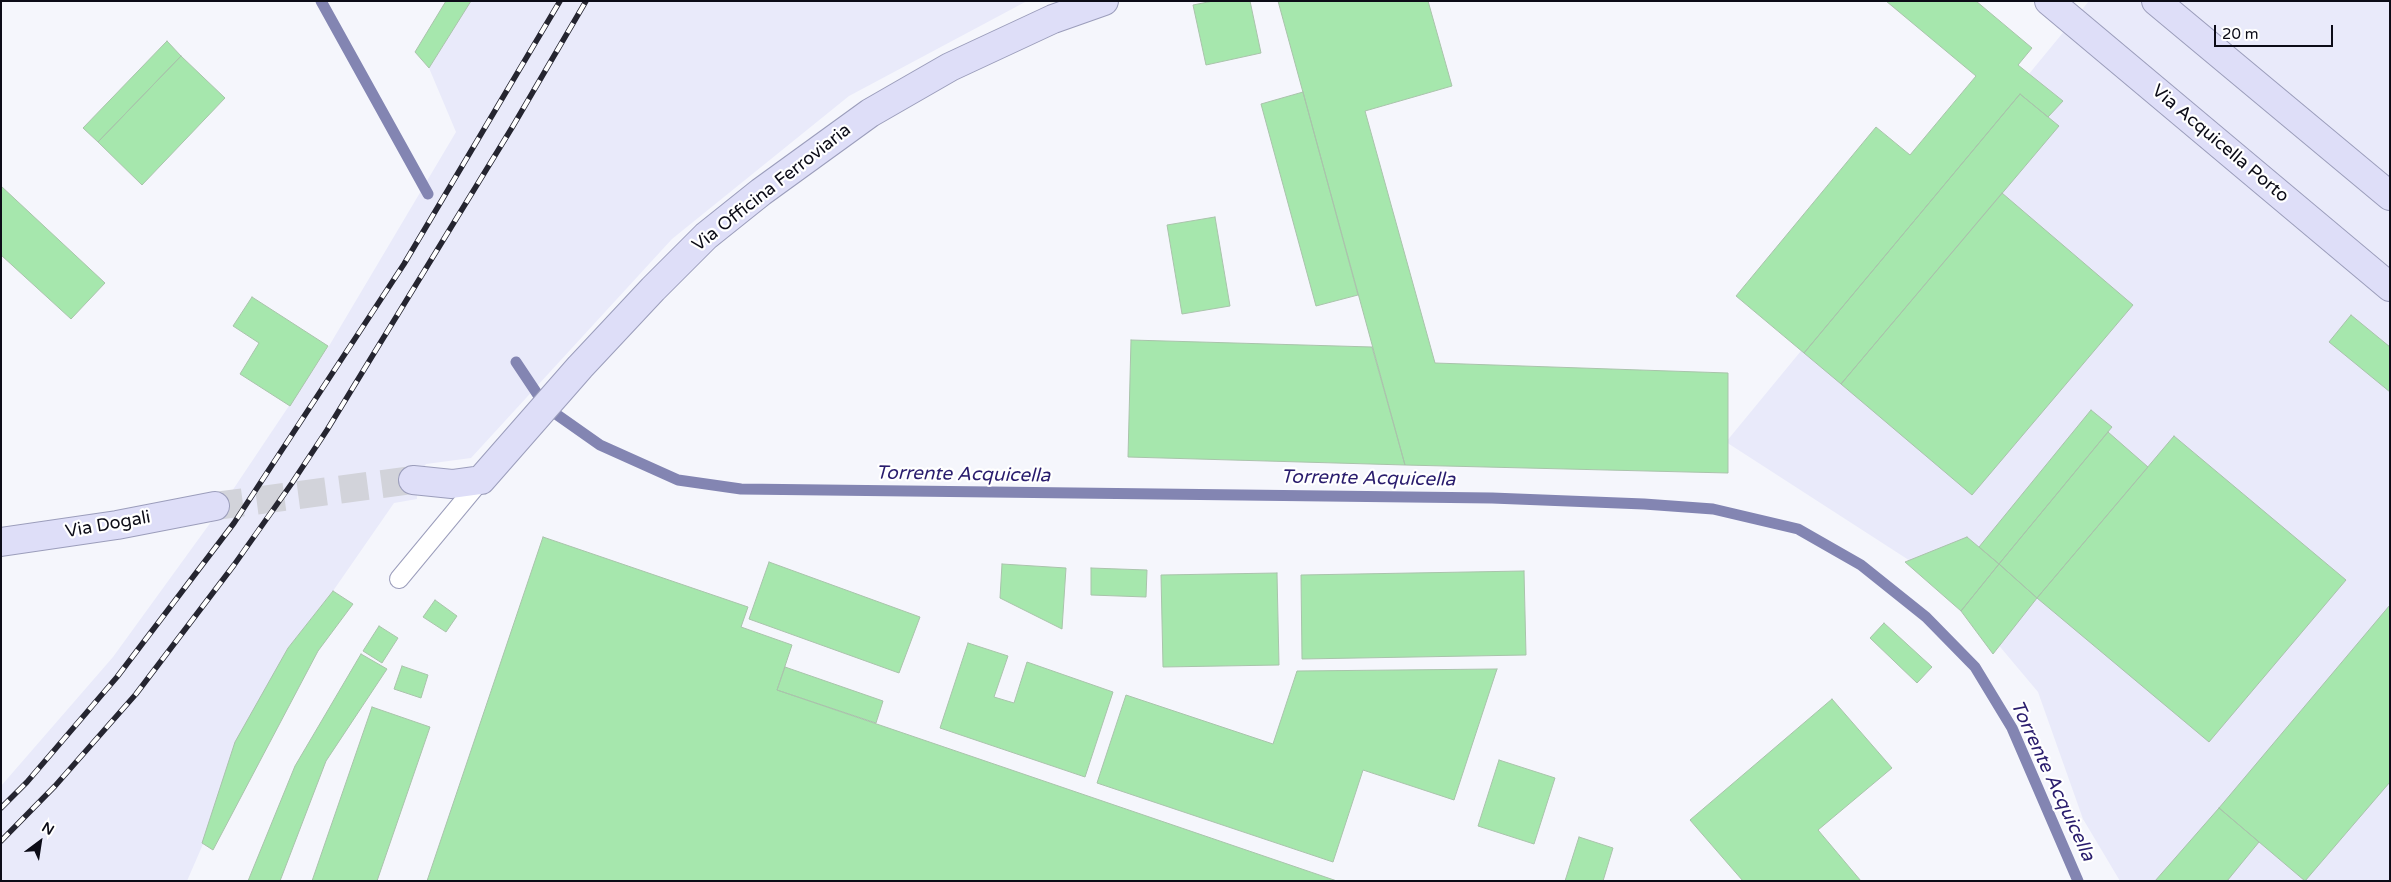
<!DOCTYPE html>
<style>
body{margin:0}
#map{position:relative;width:2391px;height:882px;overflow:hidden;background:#f5f6fc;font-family:"Varela Round",sans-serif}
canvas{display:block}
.frame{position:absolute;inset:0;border:2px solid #0c0c17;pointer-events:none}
.north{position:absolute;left:15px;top:817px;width:50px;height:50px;-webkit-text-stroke:4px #fff;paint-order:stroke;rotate:31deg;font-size:14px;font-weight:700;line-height:20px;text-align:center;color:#0c0c17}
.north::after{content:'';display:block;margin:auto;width:18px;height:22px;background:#0c0c17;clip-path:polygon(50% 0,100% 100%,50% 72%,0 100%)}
.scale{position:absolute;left:2214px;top:25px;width:119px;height:22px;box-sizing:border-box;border:2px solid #0c0c17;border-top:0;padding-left:6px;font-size:15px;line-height:18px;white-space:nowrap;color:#0c0c17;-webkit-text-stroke:4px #fff;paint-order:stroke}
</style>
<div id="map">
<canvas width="2391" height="882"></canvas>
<div class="frame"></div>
<div class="north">N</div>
<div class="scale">20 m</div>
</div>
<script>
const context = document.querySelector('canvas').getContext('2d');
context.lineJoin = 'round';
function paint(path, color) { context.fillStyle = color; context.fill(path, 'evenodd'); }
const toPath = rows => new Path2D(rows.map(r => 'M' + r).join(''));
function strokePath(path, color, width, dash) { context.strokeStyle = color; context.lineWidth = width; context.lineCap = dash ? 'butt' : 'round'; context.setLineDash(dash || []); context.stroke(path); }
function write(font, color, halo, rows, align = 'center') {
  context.font = font + ' "Varela Round",sans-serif'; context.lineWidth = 4.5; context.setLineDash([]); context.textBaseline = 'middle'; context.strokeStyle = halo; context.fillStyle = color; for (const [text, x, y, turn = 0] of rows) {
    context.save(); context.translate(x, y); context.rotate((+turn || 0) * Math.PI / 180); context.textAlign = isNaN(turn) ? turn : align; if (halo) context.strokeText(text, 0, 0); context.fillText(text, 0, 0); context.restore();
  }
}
paint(toPath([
 [471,1,1027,1,849,96,672,239,471,458,426,464,416,478,417,499,394,503,333,591,288,648,187,881,1,881,1,786,113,657,216,515,329,346,456,132,429,68],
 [2089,1,2390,1,2390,881,2120,881,2083,819,2038,692,1949,586,1726,442]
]), '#e9eafa');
strokePath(toPath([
 [321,1,428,194],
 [516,362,546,407,600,445,678,480,741,489,1492,498,1644,504,1713,509,1798,529,1861,565,1926,617,1975,667,2012,728,2078,881]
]), '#8385b2', 11);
const building = toPath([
 [446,1,471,1,429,68,415,52,446,1],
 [1213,1,1250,1,1261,53,1206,65,1193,5,1213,1],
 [1278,1,1428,1,1452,86,1365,111,1435,363,1728,373,1728,473,1405,465,1278,1],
 [1886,1,1976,1,2032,48,2018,65,2063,101,2048,117,2020,94,1804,353,1736,296,1876,127,1910,155,1976,76,1886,1],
 [167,41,181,56,98,142,83,128,167,41],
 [181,56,225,98,142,185,98,142,181,56],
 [1303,92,1358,295,1316,306,1261,104,1303,92],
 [2020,94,2059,126,1841,384,1804,353,2020,94],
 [1,186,105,283,71,319,1,255,1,186],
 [2002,193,2133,305,1972,495,1841,384,2002,193],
 [1215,217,1230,306,1182,314,1167,225,1215,217],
 [252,297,328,346,290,406,240,374,259,343,233,326,252,297],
 [2351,315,2390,347,2390,392,2329,342,2351,315],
 [1131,340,1372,347,1405,465,1128,457,1131,340],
 [2091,410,2112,427,1999,564,1979,547,2091,410],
 [2108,432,2148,467,2037,598,1999,564,2108,432],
 [2174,436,2346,580,2209,742,2037,598,2174,436],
 [543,537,748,607,741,627,792,645,777,690,1337,881,427,881,543,537],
 [1967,537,1999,564,1961,611,1905,562,1967,537],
 [769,562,920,617,899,673,749,619,769,562],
 [1002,564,1066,568,1062,629,1000,598,1002,564],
 [1999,564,2037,598,1993,654,1961,611,1999,564],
 [1091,568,1147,570,1146,597,1091,595,1091,568],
 [1524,571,1526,655,1302,659,1301,575,1524,571],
 [1277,573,1279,665,1163,667,1161,575,1277,573],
 [333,591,353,604,318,651,213,850,202,843,235,742,288,648,333,591],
 [435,600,457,616,446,632,423,617,435,600],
 [2390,605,2390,782,2305,881,2219,808,2390,605],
 [1884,623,1932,667,1917,683,1870,638,1884,623],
 [379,626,398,638,382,663,363,651,379,626],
 [968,643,1008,656,994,697,1014,703,1027,662,1113,692,1085,777,940,728,968,643],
 [361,654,387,669,326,761,280,881,248,881,295,766,361,654],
 [402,666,428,675,421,698,394,689,402,666],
 [785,667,883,701,876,723,777,690,785,667],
 [1497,669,1454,800,1363,770,1333,862,1097,783,1126,695,1273,744,1297,671,1497,669],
 [1832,699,1892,768,1818,830,1861,881,1743,881,1690,820,1832,699],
 [372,707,430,727,377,881,312,881,372,707],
 [1499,760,1555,778,1534,844,1478,826,1499,760],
 [2219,808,2259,842,2227,881,2155,881,2219,808],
 [1579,837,1613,848,1603,881,1565,881,1579,837]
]);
paint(building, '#a6e7ad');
strokePath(building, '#a9c3ab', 1);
strokePath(toPath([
 [215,506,413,480]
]), '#d2d3da', 28, [28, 14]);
const service = toPath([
 [399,579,481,480]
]);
const secondary = toPath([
 [2049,1,2390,287],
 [2156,1,2390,196],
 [413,480,452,484,481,480,580,367,653,289,706,236,761,192,870,113,950,67,1053,19,1104,1],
 [1,542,117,525,215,506]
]);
strokePath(service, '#9b9dbb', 20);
strokePath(secondary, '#9b9dbb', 30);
strokePath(service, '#fff', 18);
strokePath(secondary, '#dedef8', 28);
const rail = toPath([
 [1,808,27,782,117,677,234,523,404,264,560,1],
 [1,841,55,786,136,694,234,565,292,483,327,430,513,126,586,1]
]);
strokePath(rail, '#252530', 5.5);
strokePath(rail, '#fff', 4, [11]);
write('18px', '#0c0c17', '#fff', [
 ["Via Acquicella Porto",2220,144,40],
 ["Via Officina Ferroviaria",772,188,-38],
 ["Via Dogali",108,525,-10]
]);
write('italic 19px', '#291c6d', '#fff', [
 ["Torrente Acquicella",963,475,1],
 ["Torrente Acquicella",1368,479,1],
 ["Torrente Acquicella",2052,781,65]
]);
</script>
